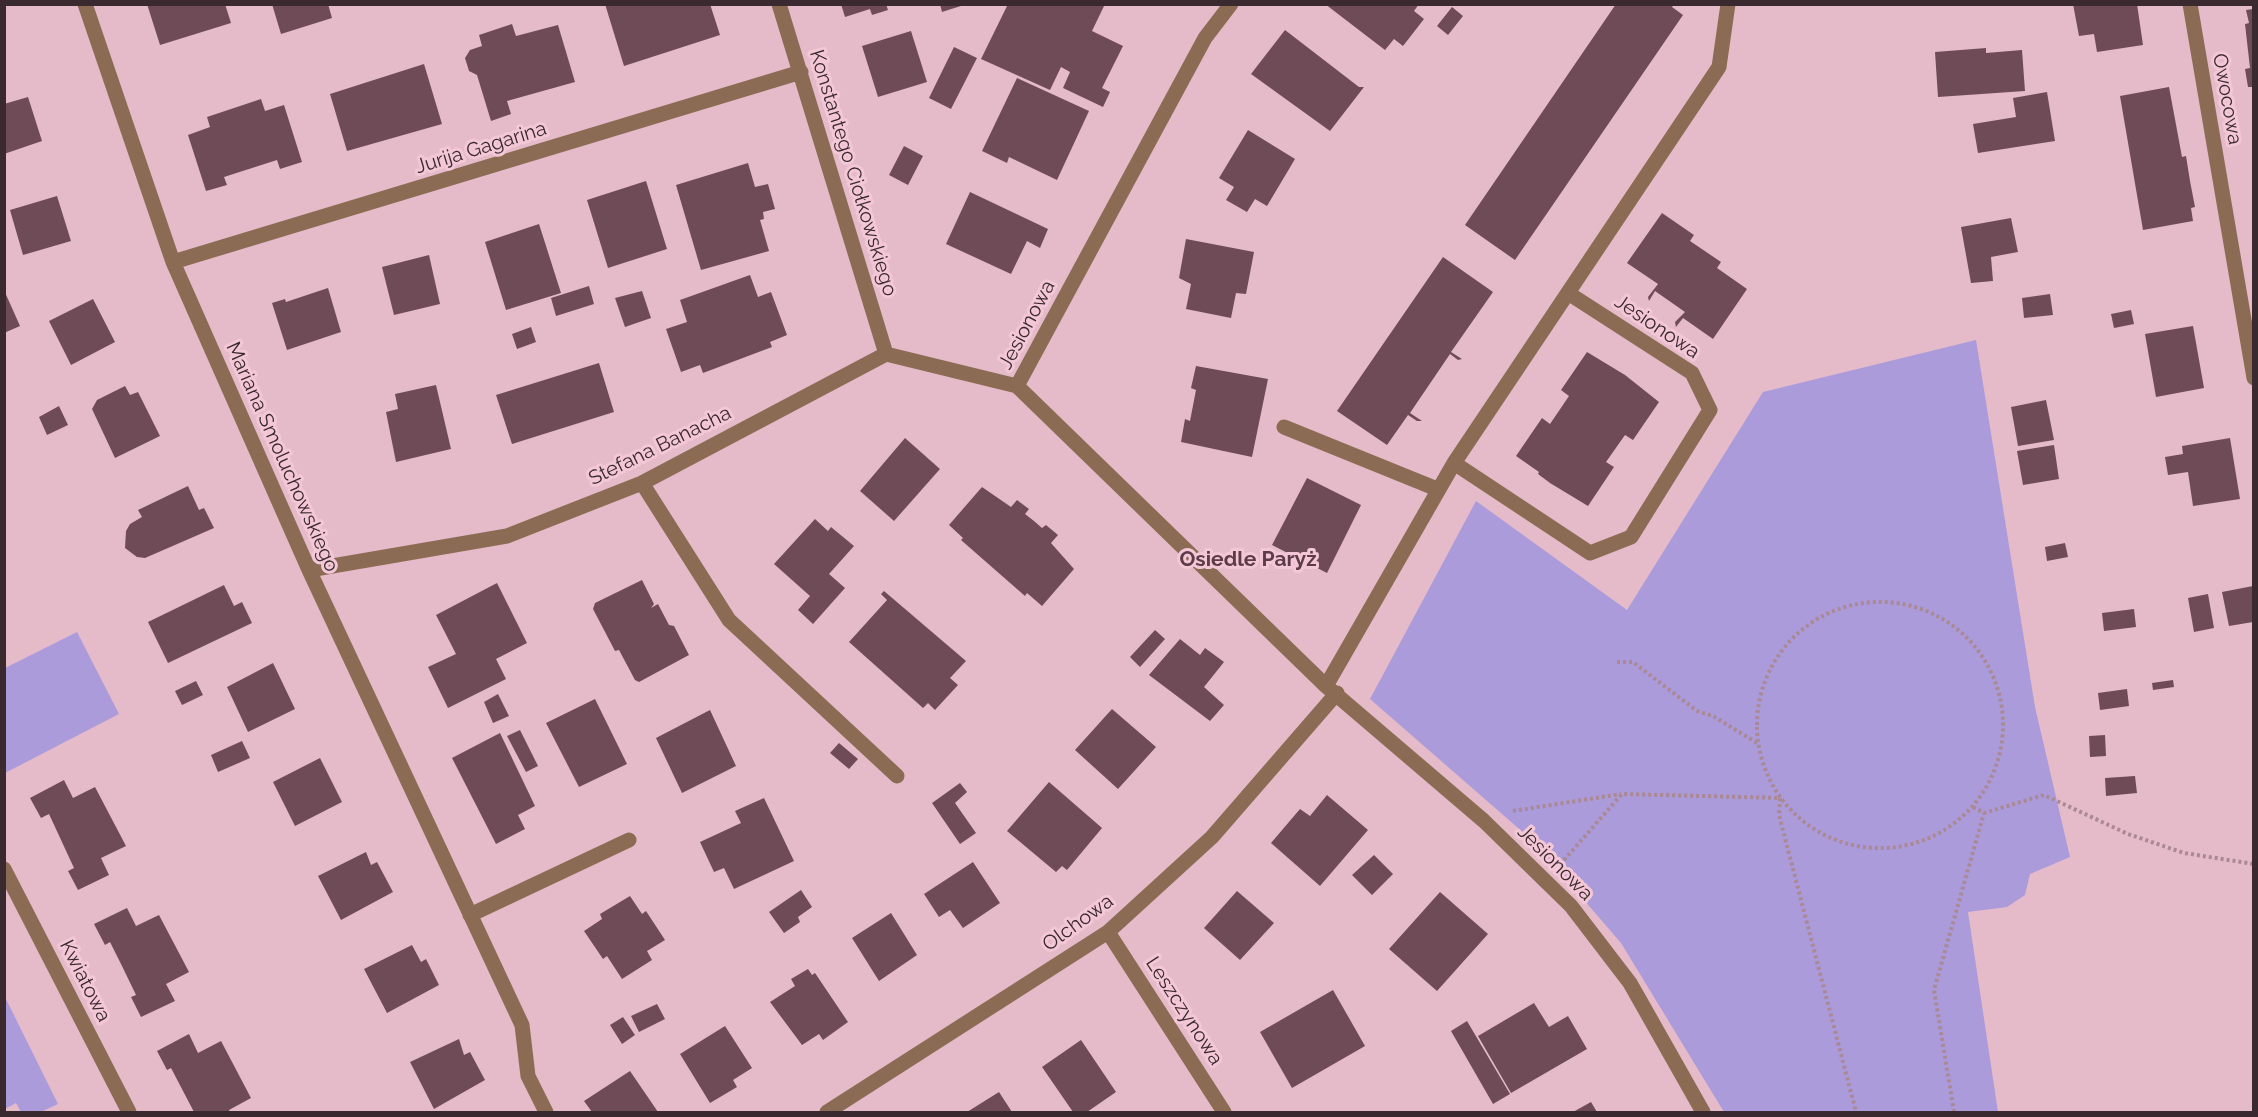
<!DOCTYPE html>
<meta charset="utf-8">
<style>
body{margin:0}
#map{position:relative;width:2258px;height:1117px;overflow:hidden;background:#e5bbc9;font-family:Raleway,sans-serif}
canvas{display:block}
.frame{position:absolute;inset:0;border:6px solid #3a2a30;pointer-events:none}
</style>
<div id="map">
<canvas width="2258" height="1117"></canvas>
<div class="frame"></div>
</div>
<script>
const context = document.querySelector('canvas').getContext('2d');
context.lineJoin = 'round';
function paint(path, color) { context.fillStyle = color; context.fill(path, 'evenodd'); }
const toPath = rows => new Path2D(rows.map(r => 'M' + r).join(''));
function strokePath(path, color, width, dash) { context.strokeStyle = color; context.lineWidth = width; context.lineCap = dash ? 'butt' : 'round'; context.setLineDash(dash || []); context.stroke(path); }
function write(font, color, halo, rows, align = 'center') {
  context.font = font + ' Raleway,sans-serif'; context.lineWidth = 6; context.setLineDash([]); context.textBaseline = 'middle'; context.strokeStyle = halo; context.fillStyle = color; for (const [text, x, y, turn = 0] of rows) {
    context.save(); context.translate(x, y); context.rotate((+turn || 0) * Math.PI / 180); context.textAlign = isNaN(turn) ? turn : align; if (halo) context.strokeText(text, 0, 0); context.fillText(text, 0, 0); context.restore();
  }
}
paint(toPath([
 [1976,340,2035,707,2070,857,2030,874,2025,895,2007,907,1968,912,1998,1112,1724,1112,1621,943,1533,841,1370,699,1476,501,1627,610,1763,392],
 [77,632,119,714,5,773,5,668],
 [4,995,58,1104,41,1112,21,1112,16,1103,5,1109]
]), '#ab9bdb');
paint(toPath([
 [147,4,225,4,231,23,160,45],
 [272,4,328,4,332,18,281,34],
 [605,4,710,4,720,35,624,66],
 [841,4,886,4,888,10,872,15,870,9,845,17],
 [940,4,964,4,964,5,942,12],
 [1008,4,1105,4,1092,31,1123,46,1102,88,1110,92,1103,107,1063,88,1070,72,1061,67,1050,90,981,59],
 [1325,4,1419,4,1414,11,1424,19,1403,46,1394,39,1385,50],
 [1616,4,1674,4,1672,7,1683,15,1515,260,1465,225],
 [2073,4,2137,4,2143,45,2097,52,2094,34,2079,36],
 [1452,7,1463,16,1448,35,1437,26],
 [2253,9,2253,87,2248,87,2245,69,2250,68,2245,24,2249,23,2246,10],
 [512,24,516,36,558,25,575,82,507,101,511,114,491,121,477,75,469,71,465,58,470,50,482,46,479,35],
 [1285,30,1359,87,1364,87,1330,131,1251,74],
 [911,31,927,82,878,97,862,46],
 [954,47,977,58,951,109,929,98],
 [1986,48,1986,53,2022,50,2025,91,1938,97,1935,52],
 [424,64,442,124,347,151,330,94],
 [1017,78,1089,111,1057,180,1009,157,1007,163,982,151],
 [2169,87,2182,157,2186,156,2190,181,2195,207,2191,208,2193,221,2143,230,2120,96],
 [2047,92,2055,141,1978,153,1973,124,2016,117,2013,98],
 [28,97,42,141,4,154,4,104],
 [261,99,265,111,284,105,302,162,280,169,277,160,224,177,227,185,206,191,188,135,210,127,207,117],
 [1248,130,1295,159,1267,206,1255,199,1247,212,1226,200,1234,187,1219,178],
 [904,146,923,156,908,185,889,175],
 [748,163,755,187,768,184,775,209,763,212,764,219,760,220,769,251,701,270,676,185],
 [646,181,667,249,608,268,587,200],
 [970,192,1048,229,1040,248,1027,241,1011,274,946,244],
 [57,196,71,241,23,255,10,210],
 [1662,213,1694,235,1690,241,1721,262,1717,268,1747,289,1713,339,1683,318,1676,327,1675,322,1685,312,1655,291,1649,301,1648,297,1658,284,1627,263],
 [2011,218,2018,252,1991,257,1993,281,1971,283,1961,227],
 [539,224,561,293,506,310,485,242],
 [1186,239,1254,252,1246,294,1236,293,1231,318,1186,309,1191,284,1179,278],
 [429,255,440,304,394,315,382,267],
 [1443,257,1493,292,1451,352,1462,359,1458,360,1450,354,1410,413,1422,421,1417,421,1408,415,1387,445,1337,411],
 [750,275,758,297,771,292,787,335,770,342,772,347,703,373,700,365,681,372,666,329,687,322,680,300],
 [589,286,594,304,556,316,551,298],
 [328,288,341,332,287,350,272,303,285,299,286,302],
 [4,290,20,326,4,333],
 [642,291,651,318,625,327,615,298],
 [2050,294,2053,315,2024,318,2022,298],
 [93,299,115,342,71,365,49,321],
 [2131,310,2134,324,2114,328,2111,314],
 [2193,326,2204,388,2156,397,2145,334],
 [531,327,536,342,517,349,512,334],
 [1587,352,1625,375,1659,402,1633,440,1625,435,1606,462,1614,467,1588,506,1550,483,1538,474,1539,472,1516,456,1542,418,1550,424,1569,396,1561,390],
 [599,363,614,412,512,444,496,395],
 [1196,366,1268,379,1252,457,1181,442,1185,419,1190,421,1196,390,1191,388],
 [436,385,451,449,396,462,386,412,398,409,395,394],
 [125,386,130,395,138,392,160,436,115,458,92,409,97,400],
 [2046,400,2054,440,2018,446,2011,407],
 [59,406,68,425,47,435,39,417],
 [905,438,940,469,894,521,860,491],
 [2230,438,2240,499,2193,506,2188,472,2168,475,2165,457,2183,454,2182,446],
 [2054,445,2059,479,2023,485,2017,451],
 [1307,478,1361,505,1327,573,1272,545],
 [188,486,199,510,204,508,214,528,145,558,137,557,125,548,126,531,130,524,142,517,138,510],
 [982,487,1011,507,1017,500,1029,509,1025,514,1034,521,1042,528,1046,525,1058,535,1051,543,1074,569,1042,606,1027,593,1025,596,961,540,963,538,949,525],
 [815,519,828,531,831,527,854,546,829,574,845,588,813,624,798,610,810,596,774,564],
 [2065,543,2068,557,2047,561,2045,547],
 [642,580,654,604,651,608,658,604,669,625,674,626,689,655,639,682,635,680,619,650,615,651,593,609,595,603],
 [497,583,527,643,496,659,506,679,448,708,428,667,456,654,436,615],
 [224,585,234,606,242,602,252,623,168,663,148,622],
 [2253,586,2253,622,2229,626,2222,592],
 [884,591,966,661,950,678,958,685,935,710,928,703,923,708,849,642,887,600,881,594],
 [2208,594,2214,628,2194,632,2188,598],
 [2134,609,2136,627,2104,631,2102,613],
 [1155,630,1165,639,1140,667,1130,657],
 [1180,639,1200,655,1205,648,1224,662,1204,687,1224,705,1210,721,1149,675],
 [273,663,295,709,248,732,227,687],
 [2173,680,2174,687,2153,690,2152,683],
 [196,681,203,695,182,705,175,691],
 [2127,689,2129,706,2100,710,2098,693],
 [498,694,509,716,493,723,484,702],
 [595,699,627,764,579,787,546,723],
 [1112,709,1156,747,1118,789,1075,750],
 [710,710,736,766,682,793,656,738],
 [520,730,538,766,526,772,507,736],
 [500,733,535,806,518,815,525,829,496,844,452,758],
 [2105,735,2106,756,2090,757,2089,736],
 [242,741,250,758,218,772,211,755],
 [839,743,858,759,849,769,830,753],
 [320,758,342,802,295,826,273,782],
 [2135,776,2137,793,2106,796,2105,778],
 [64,780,73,798,95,787,126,846,101,858,109,875,78,890,68,871,74,868,49,814,41,818,30,798],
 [1049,782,1102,828,1067,870,1062,866,1056,872,1007,831],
 [960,783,967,792,955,803,976,833,960,844,932,803],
 [1327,795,1368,830,1320,886,1271,843,1300,809,1310,816],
 [764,798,794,861,734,889,724,868,714,872,700,842,741,823,735,811],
 [366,852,371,865,377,862,393,892,341,920,318,876],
 [1374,855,1393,874,1372,895,1352,875],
 [973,862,1000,903,963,928,950,910,939,917,924,894],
 [801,890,812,907,798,917,800,922,784,933,769,912],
 [1237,891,1274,923,1240,960,1204,928],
 [1440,892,1488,934,1437,991,1389,949],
 [630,896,642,914,646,911,665,940,647,951,652,960,622,979,607,956,603,959,584,931,602,919,600,914],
 [127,908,136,926,159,915,189,972,166,984,175,1001,141,1017,131,997,136,995,122,966,110,942,105,945,94,924],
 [891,913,917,955,879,981,852,938],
 [412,945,421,962,426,959,439,985,387,1013,364,969],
 [808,969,812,975,815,973,848,1022,823,1040,819,1034,802,1045,770,1002,795,986,791,979],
 [1333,990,1365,1046,1292,1088,1260,1032],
 [1534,1003,1549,1027,1568,1016,1587,1049,1511,1093,1478,1036],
 [657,1004,665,1019,639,1032,631,1016],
 [623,1017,635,1035,622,1044,610,1025],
 [1467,1021,1510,1094,1493,1104,1451,1031],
 [725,1026,752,1068,733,1080,737,1087,710,1103,680,1054],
 [189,1034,198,1053,221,1041,251,1098,229,1110,230,1112,194,1112,171,1068,167,1070,157,1051],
 [459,1039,464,1055,470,1052,485,1080,434,1109,410,1062],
 [1081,1040,1116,1092,1087,1112,1073,1112,1042,1067],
 [630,1071,658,1112,592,1112,584,1101],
 [999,1092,1012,1112,967,1112],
 [1591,1102,1597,1112,1573,1112]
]), '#6f4b58');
strokePath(toPath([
 '1757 725a123 123 0 1 1 246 0a123 123 0 1 1-246 0Z',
 [1617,662,1633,662,1697,711,1713,716,1757,743],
 [1973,807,1984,813,2044,795,2128,834,2184,853,2254,864],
 [1513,811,1621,794],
 [1564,860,1622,794,1780,798,1779,815,1856,1112],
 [1954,1112,1934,990,1984,813]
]), '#aa8994', 4, [3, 3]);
strokePath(toPath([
 [85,4,173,262,309,570,522,1025,528,1076,546,1112],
 [779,4,886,354],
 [1231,4,1205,38,1017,386,1326,686,1484,821,1571,906,1630,983,1703,1112],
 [2190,4,2254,378],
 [173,262,801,72],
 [1284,427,1437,489],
 [1454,463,1590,553,1631,537,1710,410,1692,373,1568,293],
 [642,483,729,620,897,776],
 [309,570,507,536,642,483,886,354,1017,386],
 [1326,686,1454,463,1719,67,1728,4],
 [4,869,129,1112],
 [470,915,629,840],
 [1108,932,1224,1112],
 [827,1112,1108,932,1212,837,1337,693]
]), '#8c6b54', 15);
write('20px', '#3a2a30', '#f3c7d6', [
 ["Owocowa",2227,99,80],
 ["Jurija Gagarina",481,148,-17],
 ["Konstantego Ciołkowskiego",853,173,73],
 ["Jesionowa",1027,325,-62],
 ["Jesionowa",1657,327,34],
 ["Stefana Banacha",660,446,-26],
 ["Mariana Smoluchowskiego",282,457,66],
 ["Jesionowa",1555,863,45],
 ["Olchowa",1078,923,-36],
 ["Kwiatowa",85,981,63],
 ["Leszczynowa",1184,1011,57]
]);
write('bold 21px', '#5d3b48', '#f3c7d6', [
 ["Osiedle Paryż",1248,560]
]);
</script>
